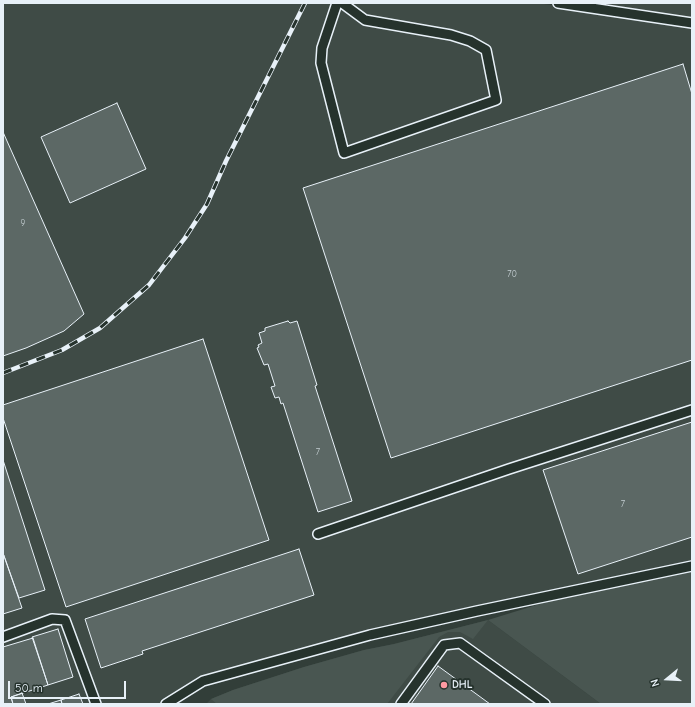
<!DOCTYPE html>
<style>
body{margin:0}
#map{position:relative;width:695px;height:707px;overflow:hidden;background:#323e39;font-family:"Comic Neue",sans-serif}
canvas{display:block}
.frame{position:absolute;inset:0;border:4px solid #e8f1f8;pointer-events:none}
.north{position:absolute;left:647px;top:659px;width:40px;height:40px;-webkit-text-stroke:3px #26332d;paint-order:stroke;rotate:252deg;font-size:11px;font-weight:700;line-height:16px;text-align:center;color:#e8f1f8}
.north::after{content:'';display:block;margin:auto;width:14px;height:18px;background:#e8f1f8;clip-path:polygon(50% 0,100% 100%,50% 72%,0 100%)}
.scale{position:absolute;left:8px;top:681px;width:118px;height:18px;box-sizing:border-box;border:2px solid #e8f1f8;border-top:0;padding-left:5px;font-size:12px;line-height:14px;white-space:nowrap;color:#e8f1f8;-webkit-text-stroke:3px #26332d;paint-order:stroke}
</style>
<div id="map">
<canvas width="695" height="707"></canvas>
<div class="frame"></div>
<div class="north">N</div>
<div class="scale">50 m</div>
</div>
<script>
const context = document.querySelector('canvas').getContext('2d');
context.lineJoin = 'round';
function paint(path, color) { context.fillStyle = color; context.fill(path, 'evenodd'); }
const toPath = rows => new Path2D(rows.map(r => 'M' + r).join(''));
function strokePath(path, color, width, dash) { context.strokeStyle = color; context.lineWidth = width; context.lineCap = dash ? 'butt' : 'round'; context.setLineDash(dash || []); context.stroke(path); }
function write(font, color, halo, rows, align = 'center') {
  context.font = font + ' "Comic Neue",sans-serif'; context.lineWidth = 4; context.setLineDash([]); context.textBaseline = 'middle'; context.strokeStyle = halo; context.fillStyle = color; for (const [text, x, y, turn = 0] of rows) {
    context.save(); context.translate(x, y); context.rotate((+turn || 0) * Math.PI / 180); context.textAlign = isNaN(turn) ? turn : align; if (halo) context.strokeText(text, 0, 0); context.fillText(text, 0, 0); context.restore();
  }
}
paint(toPath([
 [3,3,537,3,692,25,692,564,477,610,202,685,175,704,3,704],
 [597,3,692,3,692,18],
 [488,620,601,704,206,704,211,699,233,690,304,667,364,650,394,644]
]), '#3f4b46');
paint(toPath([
 [692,568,692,704,601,704,488,620,473,639,460,632,448,632,439,637,387,704,217,704,211,699,233,690,304,667,364,650,394,644,488,620,585,590]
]), '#495651');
const building = toPath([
 [683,64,692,94,692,360,391,458,303,188,683,64],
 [117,103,146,169,70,203,41,137,117,103],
 [3,132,84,314,64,331,26,348,3,356,3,132],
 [288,321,290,323,297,321,317,385,315,386,352,501,318,512,283,403,281,404,279,397,275,398,271,387,275,386,268,364,264,365,257,348,259,347,258,345,262,343,259,333,265,331,265,328,288,321],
 [203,339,269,540,66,607,3,418,3,405,203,339],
 [692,422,692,537,578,574,543,470,692,422],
 [3,460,45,590,19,598,3,553,3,460],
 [299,549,314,595,142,651,143,654,101,668,85,619,299,549],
 [3,553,22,608,3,614,3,553],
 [58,629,73,677,48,685,32,637,58,629],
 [33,638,48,685,11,697,13,704,3,704,3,647,33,638],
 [438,666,490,704,411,704,438,666],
 [22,693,26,704,13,704,11,697,22,693],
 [79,694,83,704,62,704,61,700,79,694],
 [61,700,62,704,48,704,61,700]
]);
paint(building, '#5c6865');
strokePath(building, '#e8f1f8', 1);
const lane = toPath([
 [337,3,322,48,321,63,344,153,496,100,486,50,470,41,451,35,365,20,342,3],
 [558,3,692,23],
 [318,534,509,469,692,410],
 [3,637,52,619,65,620,96,704],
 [166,704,203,681,370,635,477,611,692,566],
 [401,704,444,645,460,643,545,704]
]);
strokePath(lane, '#e8f1f8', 12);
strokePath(lane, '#26332d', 9);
const rail = toPath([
 [3,373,62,350,100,328,149,285,185,238,207,204,226,161,305,3]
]);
strokePath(rail, '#e8f1f8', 4.5);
strokePath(rail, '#26332d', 3, [9]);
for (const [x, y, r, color] of [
 [444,685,4,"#ff9aa2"]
]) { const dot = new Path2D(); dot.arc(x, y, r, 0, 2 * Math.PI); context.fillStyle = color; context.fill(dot); strokePath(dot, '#26332d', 1.5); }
write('9px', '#c5cfd3', null, [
 ["9",23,223],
 ["70",512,274],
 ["7",318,452],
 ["7",623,504]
]);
write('bold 11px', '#e8f1f8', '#26332d', [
 ["DHL",452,685]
], 'left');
</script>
